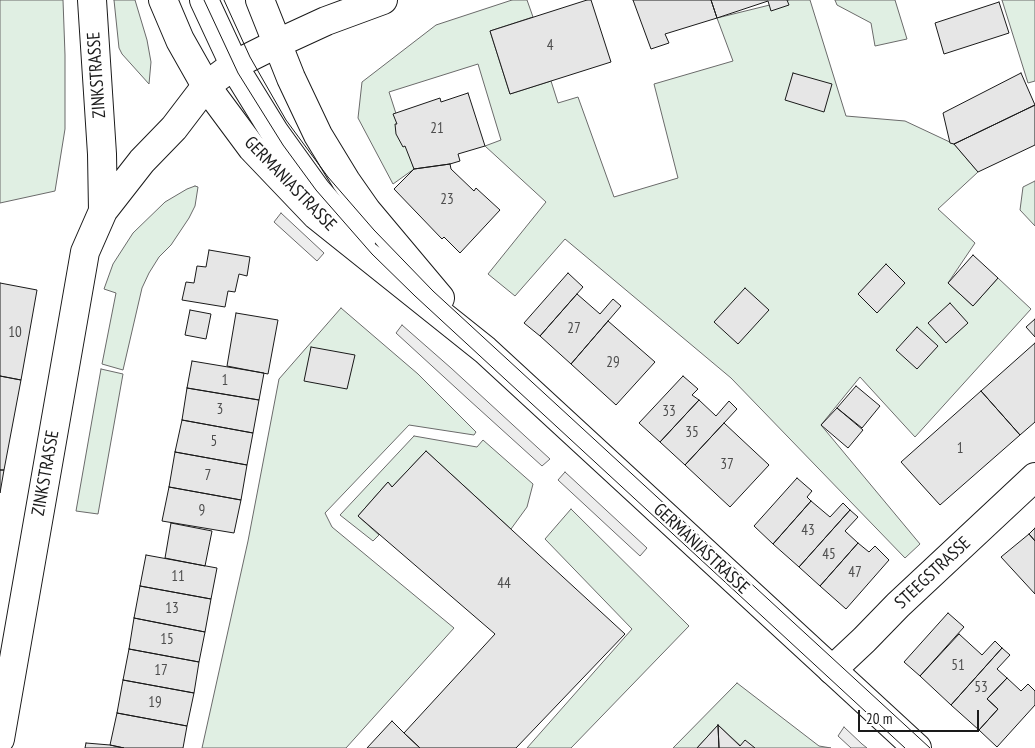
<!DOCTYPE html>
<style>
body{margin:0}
#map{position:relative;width:1035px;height:748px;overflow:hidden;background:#fff;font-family:"PT Sans Narrow",sans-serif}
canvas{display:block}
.scale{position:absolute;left:858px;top:710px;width:121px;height:22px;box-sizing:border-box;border:2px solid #1a1a1a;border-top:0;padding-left:6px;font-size:15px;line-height:18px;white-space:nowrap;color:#1a1a1a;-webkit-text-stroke:4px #fff;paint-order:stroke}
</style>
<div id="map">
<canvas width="1035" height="748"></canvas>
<div class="scale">20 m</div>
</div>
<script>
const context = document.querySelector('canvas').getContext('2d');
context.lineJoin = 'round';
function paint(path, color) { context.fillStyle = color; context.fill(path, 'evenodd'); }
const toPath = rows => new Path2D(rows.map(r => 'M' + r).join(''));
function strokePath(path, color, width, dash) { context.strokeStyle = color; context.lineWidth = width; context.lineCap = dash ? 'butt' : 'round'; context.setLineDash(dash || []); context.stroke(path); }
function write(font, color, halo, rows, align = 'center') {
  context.font = font + ' "PT Sans Narrow",sans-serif'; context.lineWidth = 4; context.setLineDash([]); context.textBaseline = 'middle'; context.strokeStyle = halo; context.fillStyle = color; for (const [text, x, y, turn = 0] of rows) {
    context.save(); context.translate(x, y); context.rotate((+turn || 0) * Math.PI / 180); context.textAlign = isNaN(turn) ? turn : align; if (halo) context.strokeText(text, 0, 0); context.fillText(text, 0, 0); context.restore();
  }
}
const green = toPath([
 [0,0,63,0,65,55,65,129,55,191,0,203,0,0],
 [114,0,135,0,147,40,151,62,149,84,122,54,119,48,114,0],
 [512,0,527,0,533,17,490,31,510,94,551,81,558,103,578,97,614,197,678,178,654,84,733,61,717,18,790,0,810,0,846,116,905,121,954,144,978,172,938,209,975,243,948,283,973,306,998,278,1031,309,915,437,860,377,821,425,920,544,905,558,731,378,565,239,515,296,488,274,546,202,485,146,501,140,478,64,389,92,414,169,393,184,358,118,362,82,436,25,512,0],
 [835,0,895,0,907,39,875,46,871,23,837,5,835,0],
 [1002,0,1035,0,1035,81,1028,83,1002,0],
 [1035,181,1035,226,1020,210,1023,187,1035,181],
 [195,186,198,187,195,206,189,218,171,245,159,257,149,273,142,288,123,370,102,364,116,293,104,289,113,264,133,233,165,202,187,189,195,186],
 [341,308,418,374,476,432,474,435,409,425,325,513,332,527,454,628,346,748,202,748,248,541,279,379,341,308],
 [101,369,123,374,98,514,76,511,101,369],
 [414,436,477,447,483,440,533,484,527,507,511,529,426,451,392,487,388,482,358,516,379,535,373,541,340,515,414,436],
 [571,509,689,626,571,748,527,748,632,629,545,539,571,509],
 [737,683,819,746,831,748,743,748,718,725,697,748,673,748,737,683]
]);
paint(green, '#e0efe3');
strokePath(green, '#6a6a6a', 1);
const parking = toPath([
 [281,213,324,253,317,261,274,222,281,213],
 [402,325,451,368,550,459,542,466,468,399,396,333,402,325],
 [565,472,647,548,640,556,558,480,565,472],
 [844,727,862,744,867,748,851,748,838,736,844,727]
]);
paint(parking, '#ededed');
strokePath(parking, '#6a6a6a', 1);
const building = toPath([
 [587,0,591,0,611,62,510,94,490,31,587,0],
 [633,0,711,0,717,18,665,34,669,43,651,49,633,0],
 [711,0,787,0,789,5,771,11,768,1,717,18,711,0],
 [999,2,1009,33,944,54,935,23,999,2],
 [793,73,832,84,824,112,785,100,793,73],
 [1021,73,1035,105,954,144,950,143,943,113,1021,73],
 [468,93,485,146,458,154,460,161,450,164,414,169,405,146,403,147,396,134,395,124,397,124,393,114,440,98,441,102,468,93],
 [1035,105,1035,145,978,172,954,144,1035,105],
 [450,164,451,169,474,191,476,188,500,210,460,253,444,237,442,239,394,189,414,169,450,164],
 [209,250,250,257,247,276,239,274,235,292,228,291,225,307,182,300,186,282,194,283,197,266,206,267,209,250],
 [973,255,998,278,973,306,948,283,973,255],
 [886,264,905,283,877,313,858,294,886,264],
 [568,273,583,287,540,336,524,323,568,273],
 [0,283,37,290,21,380,0,376,0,283],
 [745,288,769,310,738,344,714,322,745,288],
 [577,294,600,314,613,299,621,306,571,364,540,336,577,294],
 [950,303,968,323,946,343,928,323,950,303],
 [190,310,211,314,206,339,185,335,190,310],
 [236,313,278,320,268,374,227,366,236,313],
 [1035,319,1035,337,1026,327,1035,319],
 [608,321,655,362,616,405,571,364,608,321],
 [917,327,938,346,917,369,896,350,917,327],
 [1035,343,1035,422,1020,435,981,391,1035,343],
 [311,347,355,355,347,389,304,381,311,347],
 [192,361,264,373,259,400,187,388,192,361],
 [0,376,21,380,4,470,0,470,0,376],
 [683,376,698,389,692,395,699,400,660,442,639,423,683,376],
 [856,386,880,406,862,428,837,408,856,386],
 [187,388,259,400,253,433,182,420,187,388],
 [981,391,1020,435,940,505,901,462,981,391],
 [699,400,716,416,729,401,737,409,685,465,660,442,699,400],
 [837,408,863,430,848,448,821,425,837,408],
 [182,420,253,433,247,465,175,452,182,420],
 [724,423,769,465,730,507,685,465,724,423],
 [426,451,625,634,516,748,420,748,404,733,495,634,358,516,388,482,392,487,426,451],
 [175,452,247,465,241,500,169,487,175,452],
 [0,470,4,470,0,493,0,470],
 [797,478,812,491,807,497,811,501,773,544,754,526,797,478],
 [169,487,241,500,234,533,162,521,169,487],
 [811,501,830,517,843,503,850,510,799,567,773,544,811,501],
 [850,510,858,517,845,531,858,543,820,586,799,567,850,510],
 [171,523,212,531,205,566,165,558,171,523],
 [1035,528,1035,541,1029,534,1035,528],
 [1029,534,1035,541,1035,594,1001,557,1029,534],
 [858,543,869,552,875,546,889,560,846,609,820,586,858,543],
 [146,555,217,568,211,599,140,586,146,555],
 [140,586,211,599,205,632,134,618,140,586],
 [948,613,964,627,920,676,904,662,948,613],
 [134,618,205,632,199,662,129,649,134,618],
 [959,634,982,655,995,641,1002,648,951,705,920,676,959,634],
 [1002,648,1010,655,997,669,1007,678,987,699,998,709,979,730,951,705,1002,648],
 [129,649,199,662,194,693,123,680,129,649],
 [1007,678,1021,691,1028,684,1035,691,1035,705,997,747,979,730,998,709,987,699,1007,678],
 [123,680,194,693,187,726,117,713,123,680],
 [117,713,187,726,183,748,124,748,110,745,117,713],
 [392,721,404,733,420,748,367,748,392,721],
 [718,725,740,746,745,740,755,748,719,748,718,725],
 [718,725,719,748,697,748,718,725],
 [86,743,110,745,124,748,85,748,86,743]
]);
paint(building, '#e6e6e6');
strokePath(building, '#1a1a1a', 1);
const minor = toPath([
 [92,0,102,154,103,211],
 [204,0,238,73,275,133,316,190,361,242],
 [832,670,864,640,898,605,1035,477],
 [0,739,85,252,103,211,142,161,174,128,206,86,234,65,276,44,326,21,383,0]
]);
const major = toPath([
 [163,0,180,40,206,86,252,148,316,215,485,350,917,748],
 [260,0,291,78,318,135,346,181,367,211,440,298]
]);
strokePath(minor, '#1a1a1a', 30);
strokePath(major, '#1a1a1a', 30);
strokePath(minor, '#fff', 28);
strokePath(major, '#fff', 28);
strokePath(toPath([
 [204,0,238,73,283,145,316,190,372,254,415,296,905,748],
 [224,0,250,57,286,120,328,177,374,230,433,291,930,748]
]), '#1a1a1a', 1);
write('15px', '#4d4d4d', null, [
 ["4",550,46],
 ["21",437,129],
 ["23",447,200],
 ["27",574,329],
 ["10",15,333],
 ["29",613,363],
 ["1",225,381],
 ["3",220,410],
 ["33",669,412],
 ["35",692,433],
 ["5",214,442],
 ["1",960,449],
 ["37",727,465],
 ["7",208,476],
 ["9",202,511],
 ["43",808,531],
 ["45",829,555],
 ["47",855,573],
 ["11",178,577],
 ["44",504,584],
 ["13",172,609],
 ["15",167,640],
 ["51",958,666],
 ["17",161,671],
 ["53",981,688],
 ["19",155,703]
]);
write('18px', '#1a1a1a', '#fff', [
 ["ZINKSTRASSE",97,75,-94],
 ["GERMANIASTRASSE",290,184,46],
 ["ZINKSTRASSE",46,473,-80],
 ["GERMANIASTRASSE",701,549,43],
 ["STEEGSTRASSE",933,573,-43]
]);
</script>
